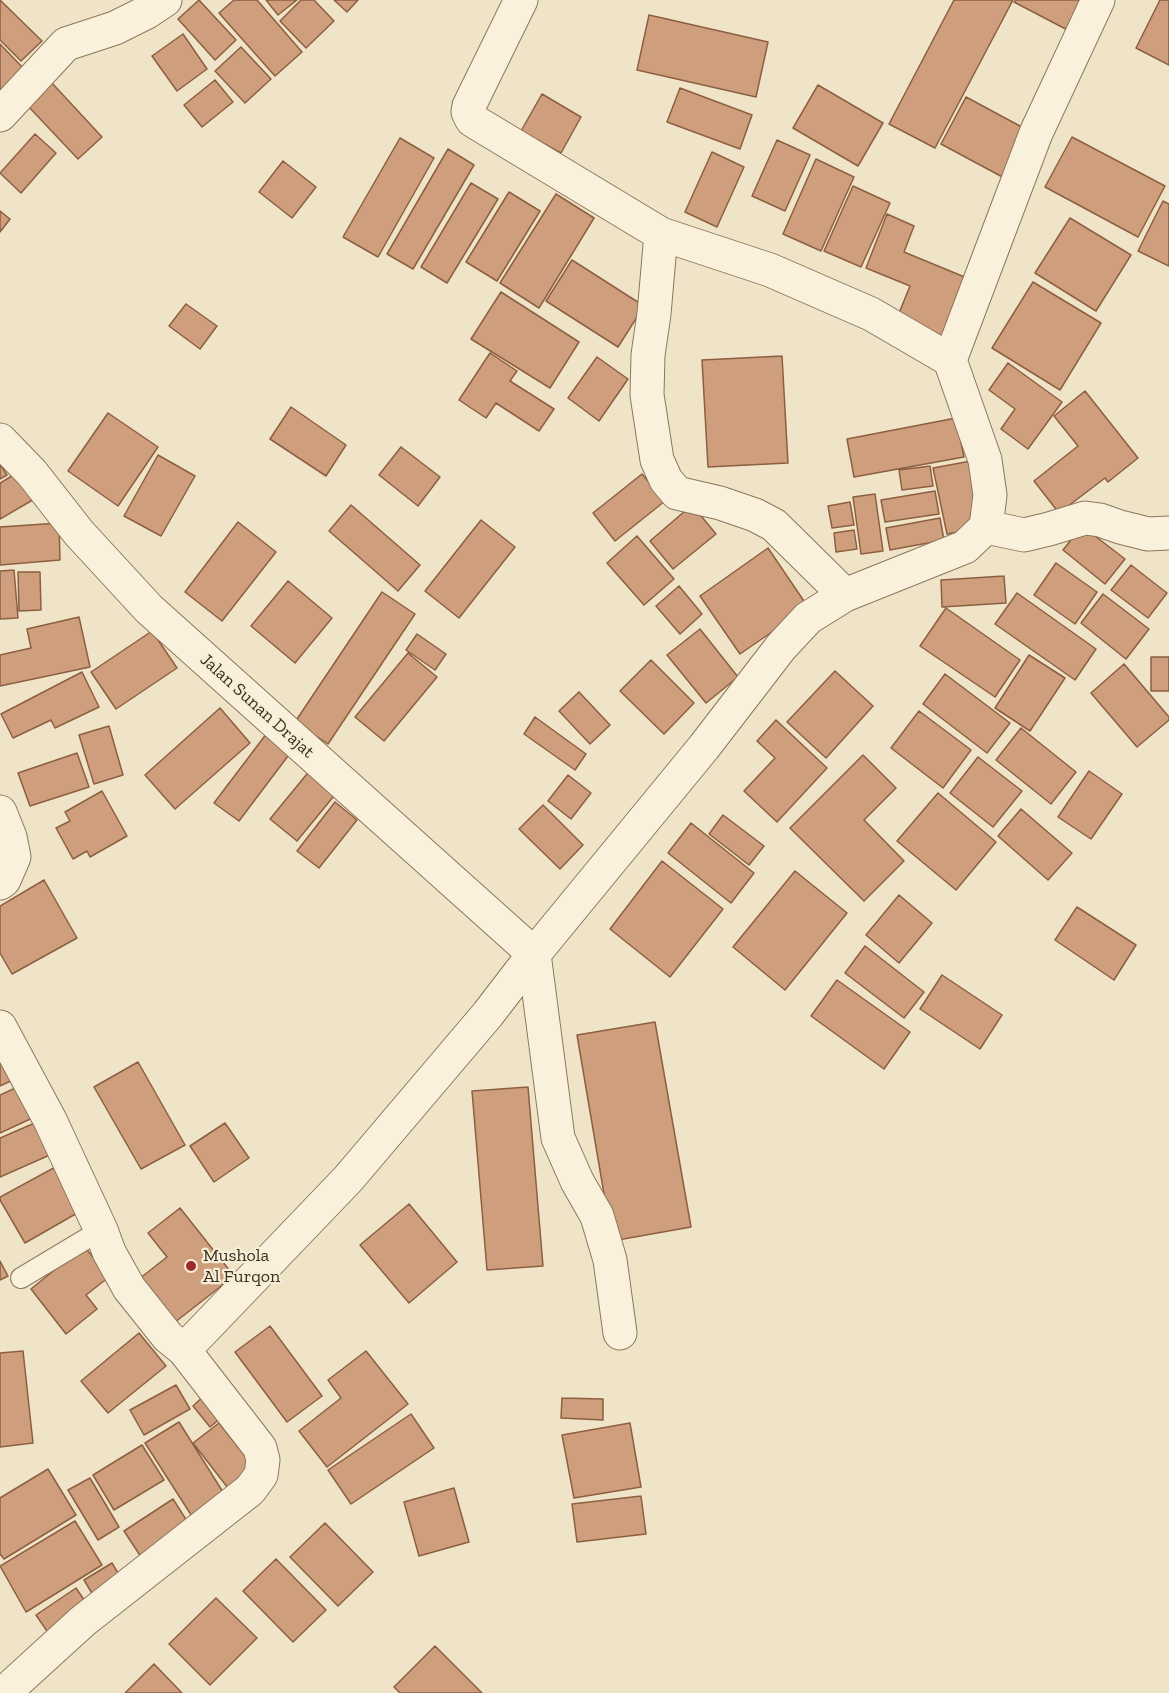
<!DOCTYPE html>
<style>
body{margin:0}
canvas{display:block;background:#f0e4c8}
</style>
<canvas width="1169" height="1693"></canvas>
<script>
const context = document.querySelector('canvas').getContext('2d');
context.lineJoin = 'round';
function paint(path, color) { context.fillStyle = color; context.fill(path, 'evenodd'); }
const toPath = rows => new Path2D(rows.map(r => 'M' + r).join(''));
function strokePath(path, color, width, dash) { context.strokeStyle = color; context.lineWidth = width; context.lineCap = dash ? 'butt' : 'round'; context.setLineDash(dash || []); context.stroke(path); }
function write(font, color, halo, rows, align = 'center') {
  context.font = font + ' "Zilla Slab",serif'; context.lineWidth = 4.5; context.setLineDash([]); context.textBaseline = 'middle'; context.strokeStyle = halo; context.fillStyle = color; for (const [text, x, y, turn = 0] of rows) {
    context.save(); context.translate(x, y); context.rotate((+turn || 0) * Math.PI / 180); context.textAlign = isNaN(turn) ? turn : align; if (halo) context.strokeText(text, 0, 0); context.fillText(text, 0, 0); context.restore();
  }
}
const building = toPath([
 [0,0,42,41,21,61,0,40,0,0],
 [199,0,236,40,215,60,178,19,199,0],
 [234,0,257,0,302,52,275,76,219,13,234,0],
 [266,0,297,0,278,15,266,0],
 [301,0,314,0,334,21,306,48,280,21,301,0],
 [334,0,358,0,347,12,334,0],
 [954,0,1013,0,935,148,889,124,954,0],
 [1016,0,1095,0,1077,35,1014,2,1016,0],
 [1160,0,1169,0,1169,65,1136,48,1160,0],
 [649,15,768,42,756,97,637,70,649,15],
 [183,34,207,69,177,91,152,56,183,34],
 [0,44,24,69,0,94,0,44],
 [241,47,271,79,245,103,215,71,241,47],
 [215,80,233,102,202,127,184,105,215,80],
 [52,83,102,137,78,159,27,105,52,83],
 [818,85,883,123,858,166,793,128,818,85],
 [680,88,752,115,740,149,667,122,680,88],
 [542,94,581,117,561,153,521,131,542,94],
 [966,97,1033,133,1008,180,941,144,966,97],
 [35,134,56,153,21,193,0,173,35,134],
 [1072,137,1165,186,1138,237,1045,187,1072,137],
 [400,138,434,158,378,257,343,237,400,138],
 [777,140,810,155,785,211,752,196,777,140],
 [448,149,474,165,413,269,387,254,448,149],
 [712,152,744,167,717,227,685,212,712,152],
 [816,159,854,177,821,251,783,234,816,159],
 [283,161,316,187,292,218,259,192,283,161],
 [471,183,498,199,447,283,421,267,471,183],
 [853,186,890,203,861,267,824,251,853,186],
 [509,192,540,211,497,281,466,262,509,192],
 [556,194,594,218,539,308,500,283,556,194],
 [1163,201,1169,204,1169,266,1138,251,1163,201],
 [0,211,10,219,0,232,0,211],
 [887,214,914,226,904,252,967,278,943,336,897,318,910,286,866,268,887,214],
 [1070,218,1131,255,1096,311,1035,273,1070,218],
 [572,260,644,306,618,347,546,301,572,260],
 [1033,282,1101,323,1060,390,992,348,1033,282],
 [501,292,579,342,550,388,471,339,501,292],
 [186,304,217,326,200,349,169,326,186,304],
 [490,353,517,371,510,381,554,409,539,431,496,403,486,418,459,400,490,353],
 [782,356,788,463,708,467,702,360,782,356],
 [597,357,628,379,599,421,568,398,597,357],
 [1008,363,1062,402,1028,449,1001,429,1015,409,989,390,1008,363],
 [1085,391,1138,458,1108,482,1105,478,1059,513,1034,481,1078,446,1054,416,1085,391],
 [291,407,346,445,326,476,270,439,291,407],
 [108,413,158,447,118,506,68,471,108,413],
 [956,418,964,457,854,477,847,439,956,418],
 [401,447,440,477,418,506,379,475,401,447],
 [158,455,195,476,161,536,124,516,158,455],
 [971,461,984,527,947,534,933,468,971,461],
 [0,464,7,475,0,479,0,464],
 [930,466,933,486,902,490,899,470,930,466],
 [20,471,36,498,0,519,0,483,20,471],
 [642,474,665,501,615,541,593,513,642,474],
 [935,491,939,514,885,522,881,500,935,491],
 [875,494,883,551,861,554,853,497,875,494],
 [850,502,854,525,832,528,828,506,850,502],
 [351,505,420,565,398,591,329,531,351,505],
 [692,505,716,534,673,569,650,541,692,505],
 [940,518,944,540,890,550,886,528,940,518],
 [481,520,515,547,459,618,425,591,481,520],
 [238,522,276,552,222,621,185,592,238,522],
 [59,523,60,560,0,565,0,527,59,523],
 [1082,526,1125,559,1105,584,1063,550,1082,526],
 [854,530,857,549,836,552,834,533,854,530],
 [637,536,674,579,644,605,607,563,637,536],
 [768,548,808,607,740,654,700,596,768,548],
 [1056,563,1097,592,1075,624,1034,595,1056,563],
 [1131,565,1167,593,1148,618,1111,590,1131,565],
 [14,570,18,618,0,619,0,571,14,570],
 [18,572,40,572,41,610,19,611,18,572],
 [1004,576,1006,603,942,607,941,580,1004,576],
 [288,581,332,618,295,663,251,626,288,581],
 [679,586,702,614,680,634,656,606,679,586],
 [382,592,415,614,328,744,295,722,382,592],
 [1017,593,1096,649,1075,680,995,624,1017,593],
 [1103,594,1149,629,1126,659,1081,623,1103,594],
 [946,608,1020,660,995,697,920,646,946,608],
 [79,617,90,667,0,686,0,655,31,648,27,629,79,617],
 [700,629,738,677,706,703,667,655,700,629],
 [152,631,177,668,116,709,91,672,152,631],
 [417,634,446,654,435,670,406,650,417,634],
 [408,653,437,677,384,741,355,717,408,653],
 [1029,655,1065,678,1030,731,995,708,1029,655],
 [1151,657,1169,657,1169,691,1151,691,1151,657],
 [651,660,694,703,664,734,620,691,651,660],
 [1124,664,1169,717,1169,720,1137,747,1091,693,1124,664],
 [835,671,873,706,826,758,787,722,835,671],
 [82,672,99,707,55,728,51,720,13,738,1,714,82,672],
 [945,674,1010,723,987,753,923,704,945,674],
 [579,692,610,725,590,744,559,711,579,692],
 [220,708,250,743,175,809,145,775,220,708],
 [919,711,971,750,943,788,891,748,919,711],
 [535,717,586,754,575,770,524,734,535,717],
 [776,720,827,768,777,822,744,791,775,758,757,741,776,720],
 [109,726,123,775,94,784,79,735,109,726],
 [1021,728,1076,772,1051,804,996,760,1021,728],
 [267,733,291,752,239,821,214,803,267,733],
 [77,753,89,787,30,806,18,773,77,753],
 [863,755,896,788,864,820,904,861,864,901,790,828,863,755],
 [978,757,1022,791,993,827,950,793,978,757],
 [311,769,338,791,297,841,270,819,311,769],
 [1089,771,1122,794,1091,839,1058,817,1089,771],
 [568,775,591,793,571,819,548,801,568,775],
 [102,791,127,836,90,857,87,851,73,859,56,828,70,821,65,812,102,791],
 [938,793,996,842,956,890,897,841,938,793],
 [335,802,357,820,319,868,297,851,335,802],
 [543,805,583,845,560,869,519,829,543,805],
 [1021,809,1072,853,1048,880,998,836,1021,809],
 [723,815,764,846,749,865,709,834,723,815],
 [691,823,754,873,731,903,668,853,691,823],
 [662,861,723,909,670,977,610,929,662,861],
 [795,871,847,913,785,990,733,947,795,871],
 [44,880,77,938,12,974,0,953,0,906,44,880],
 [899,895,932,923,899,963,866,935,899,895],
 [1077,907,1136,945,1114,980,1055,940,1077,907],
 [865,946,924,992,904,1018,845,973,865,946],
 [942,975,1002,1015,980,1049,920,1009,942,975],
 [837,980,910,1032,884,1069,811,1016,837,980],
 [655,1022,691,1227,612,1241,577,1035,655,1022],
 [0,1040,19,1077,0,1086,0,1040],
 [138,1062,185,1145,141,1169,94,1087,138,1062],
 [26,1083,41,1114,0,1133,0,1095,26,1083],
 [528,1087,543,1266,487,1270,472,1091,528,1087],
 [37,1122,52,1154,0,1177,0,1138,37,1122],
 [225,1123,249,1158,214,1182,190,1146,225,1123],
 [61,1164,86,1208,25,1243,0,1200,0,1197,61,1164],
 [409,1204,457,1262,409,1303,360,1245,409,1204],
 [180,1208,234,1276,174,1323,139,1279,167,1257,148,1233,180,1208],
 [84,1246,109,1277,86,1295,97,1309,66,1334,31,1289,84,1246],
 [0,1261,8,1276,0,1280,0,1261],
 [270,1326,322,1396,287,1422,235,1352,270,1326],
 [139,1333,166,1366,108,1413,81,1381,139,1333],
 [23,1351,33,1443,0,1447,0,1353,23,1351],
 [366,1351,408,1404,327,1467,299,1431,341,1398,328,1380,366,1351],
 [176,1385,190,1409,144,1435,130,1410,176,1385],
 [208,1392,226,1414,210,1427,193,1406,208,1392],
 [562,1398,603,1399,603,1420,561,1418,562,1398],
 [411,1414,434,1448,351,1504,328,1470,411,1414],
 [179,1422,228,1500,195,1521,145,1443,179,1422],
 [219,1423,254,1467,228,1488,193,1443,219,1423],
 [630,1423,641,1487,574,1498,562,1435,630,1423],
 [142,1445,164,1480,114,1510,93,1475,142,1445],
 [48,1469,76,1515,4,1559,0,1554,0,1498,48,1469],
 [90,1478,119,1527,98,1540,68,1490,90,1478],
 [454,1488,469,1542,419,1556,404,1502,454,1488],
 [641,1496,646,1534,577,1542,572,1504,641,1496],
 [173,1499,194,1532,145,1563,124,1531,173,1499],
 [75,1521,102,1565,26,1612,0,1566,75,1521],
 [325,1523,373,1572,338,1606,290,1557,325,1523],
 [276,1559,326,1610,293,1642,243,1591,276,1559],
 [112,1563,124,1583,96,1600,84,1580,112,1563],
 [76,1588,89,1607,49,1634,36,1615,76,1588],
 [216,1598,257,1638,210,1685,169,1644,216,1598],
 [435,1646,482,1693,400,1693,394,1687,435,1646],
 [154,1664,182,1693,125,1693,154,1664]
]);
paint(building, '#cf9f7d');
strokePath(building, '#8d5f41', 1.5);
const service = toPath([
 [21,1278,101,1230]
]);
const minor = toPath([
 [521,0,469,106,468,112,472,120,661,234,770,270,871,314,950,360],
 [0,115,66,44,115,28,147,12,165,0],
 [661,234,654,314,648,355,647,395,657,460,666,480,677,493,720,503,755,515,774,525,845,595],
 [0,440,32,473,79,533,149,609,534,954,558,1138,577,1181,597,1216,610,1260,620,1333],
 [986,527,1024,535,1049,529,1085,518,1100,520,1120,527,1148,534,1169,533],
 [0,812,10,837,14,857,4,880,0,883],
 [0,1027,50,1120,101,1230,109,1252,129,1288,168,1337,184,1350],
 [4,1693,83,1621,250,1490,261,1475,263,1460,260,1448,184,1350,348,1179,488,1014,534,954,704,747,781,647,808,618,845,595,965,547,986,527,990,495,985,460,950,360,1036,133,1098,0]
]);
strokePath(service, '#8d765c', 22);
strokePath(minor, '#8d765c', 35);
strokePath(service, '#faf1dc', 20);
strokePath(minor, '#faf1dc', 33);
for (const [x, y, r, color] of [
 [191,1266,6,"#9e2a2b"]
]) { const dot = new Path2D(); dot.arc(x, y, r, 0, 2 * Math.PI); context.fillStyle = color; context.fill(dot); strokePath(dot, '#f7eed8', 2); }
write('18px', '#3d2e20', '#f7eed8', [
 ["Jalan Sunan Drajat",257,706,42]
]);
write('18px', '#3d2e20', '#f7eed8', [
 ["Mushola",203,1256],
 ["Al Furqon",203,1277]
], 'left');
</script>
